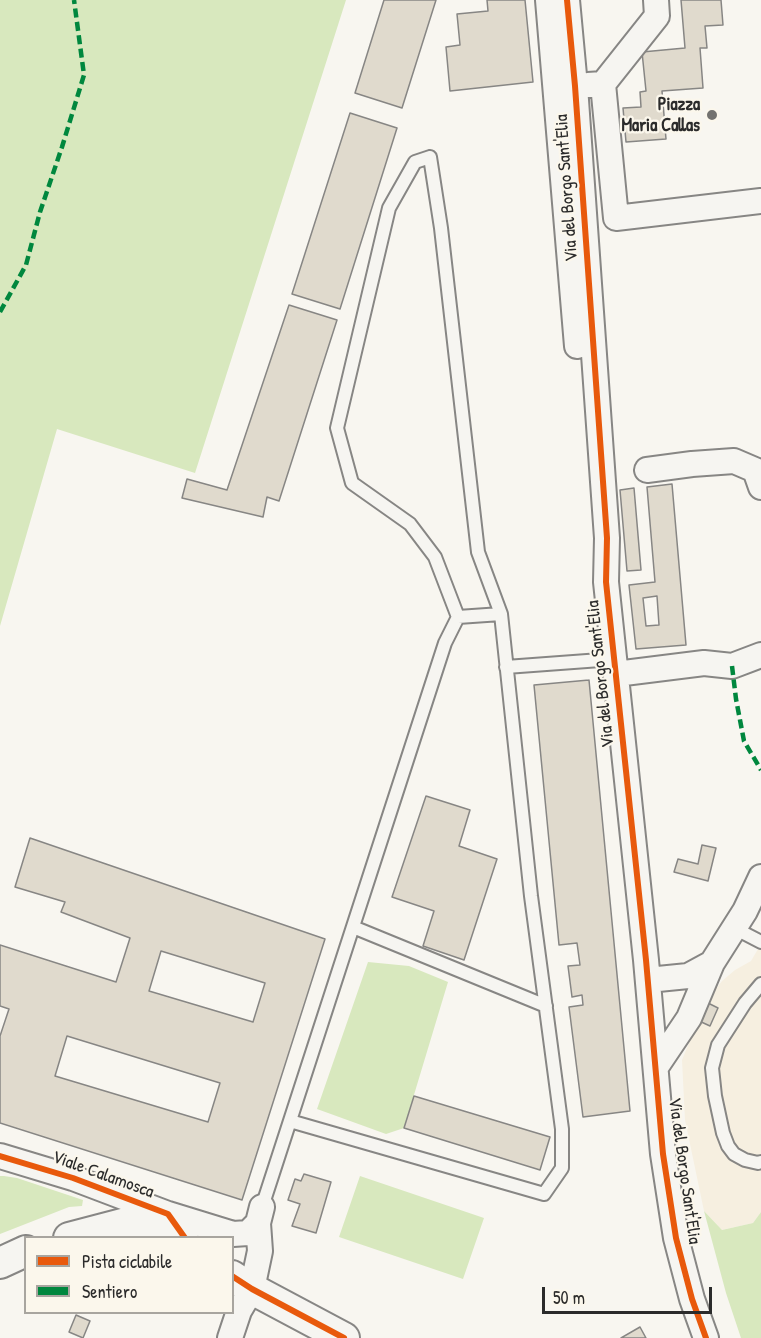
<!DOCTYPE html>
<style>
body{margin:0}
#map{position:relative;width:761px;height:1338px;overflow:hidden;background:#f8f6f0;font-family:"Patrick Hand",sans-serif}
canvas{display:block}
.legend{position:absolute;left:24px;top:1236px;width:210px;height:78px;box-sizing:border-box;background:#fbf7ec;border:2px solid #a8a59f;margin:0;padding:8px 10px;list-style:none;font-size:18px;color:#2b2b2b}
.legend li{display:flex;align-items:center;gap:12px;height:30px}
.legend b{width:30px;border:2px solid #a8a59f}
.scale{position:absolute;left:542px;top:1287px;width:170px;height:27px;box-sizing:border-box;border:3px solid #2b2b2b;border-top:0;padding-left:8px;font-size:18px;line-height:21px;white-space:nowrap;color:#2b2b2b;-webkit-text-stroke:4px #fbf7ec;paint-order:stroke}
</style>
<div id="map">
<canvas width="761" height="1338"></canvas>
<ul class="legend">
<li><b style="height:8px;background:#e8590c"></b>Pista ciclabile</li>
<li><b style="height:8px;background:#00873e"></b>Sentiero</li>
</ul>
<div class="scale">50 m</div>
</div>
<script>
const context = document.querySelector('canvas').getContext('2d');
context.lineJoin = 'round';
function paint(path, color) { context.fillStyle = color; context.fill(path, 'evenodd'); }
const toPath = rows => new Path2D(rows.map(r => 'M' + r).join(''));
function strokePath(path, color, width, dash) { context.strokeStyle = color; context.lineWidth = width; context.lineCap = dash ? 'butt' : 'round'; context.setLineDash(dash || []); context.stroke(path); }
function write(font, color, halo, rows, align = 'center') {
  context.font = font + ' "Patrick Hand",sans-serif'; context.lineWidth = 4.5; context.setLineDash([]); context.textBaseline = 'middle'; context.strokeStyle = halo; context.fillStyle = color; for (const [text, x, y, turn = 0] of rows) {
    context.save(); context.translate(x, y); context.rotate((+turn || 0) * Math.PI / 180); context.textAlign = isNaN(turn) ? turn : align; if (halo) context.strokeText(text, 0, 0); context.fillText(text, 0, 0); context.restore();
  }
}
paint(toPath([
 [761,944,761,1212,753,1223,722,1230,704,1211,685,1120,682,1060,706,1002,722,981,735,970,751,961]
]), '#f6efe0');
paint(toPath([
 [0,0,346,0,195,473,57,429,0,626],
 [368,962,409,966,448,982,404,1128,386,1134,317,1109],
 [0,1176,4,1176,17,1178,83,1200,82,1206,69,1207,0,1234],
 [360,1176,484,1218,463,1279,339,1237],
 [704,1211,722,1230,753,1223,761,1212,761,1338,741,1338,726,1293]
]), '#d8e8be');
const building = toPath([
 [384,0,436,0,402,108,355,93,384,0],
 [487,0,525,0,533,82,450,91,446,47,460,45,457,14,488,11,487,0],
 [681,0,721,0,723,25,705,26,707,48,700,48,703,88,662,91,666,139,626,142,623,108,641,107,640,92,646,91,642,52,685,48,681,0],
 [350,113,397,128,340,309,292,294,350,113],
 [289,305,337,320,279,501,267,497,263,517,182,498,187,479,227,490,289,305],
 [672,484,686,645,636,649,629,585,655,582,647,487,672,484],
 [657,596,659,625,646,626,643,598,657,596],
 [634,488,641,570,627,571,620,490,634,488],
 [589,680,630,1111,583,1117,569,1007,583,1005,582,995,572,997,568,966,580,965,577,943,559,945,534,685,589,680],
 [426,796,470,810,459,846,497,859,464,960,423,946,434,911,392,897,426,796],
 [30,838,325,939,242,1200,0,1123,0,1036,9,1009,0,1006,0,945,116,982,130,938,61,912,65,902,15,887,30,838],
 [161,951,265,983,253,1022,149,991,161,951],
 [67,1036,220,1083,208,1122,55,1076,67,1036],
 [702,845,716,848,708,881,674,872,678,859,698,864,702,845],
 [706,1002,718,1008,710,1026,697,1020,706,1002],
 [414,1096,550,1137,540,1170,404,1128,414,1096],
 [304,1174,331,1182,316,1233,292,1226,300,1204,288,1200,295,1179,301,1181,304,1174],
 [76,1315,90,1321,83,1338,69,1332,76,1315],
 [640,1327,646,1338,621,1338,640,1327]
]);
paint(building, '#e0dacd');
strokePath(building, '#878684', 1.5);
const service = toPath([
 [506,667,614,659],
 [353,927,546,1006],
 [734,928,761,942],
 [761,984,745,1003,718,1045,712,1068,715,1096,723,1133,728,1146,734,1154,745,1160,758,1163,761,1162],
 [290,1121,544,1194,562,1168,562,1129,531,896,501,614,478,552,441,228,430,157,415,162,389,208,337,428,352,483,410,524,435,557,458,617],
 [262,1207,445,643,458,617,501,614]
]);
const minor = toPath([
 [548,0,577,346],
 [567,0,575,86,607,538,606,582,646,960,663,1154,676,1238,692,1299,706,1338],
 [603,84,616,218,761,201],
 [588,85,603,84,657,16,656,0],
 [647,470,692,464,734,461,755,470,761,487],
 [616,674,704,663,732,666,761,655],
 [648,980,688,976,712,963],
 [656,1067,689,1018,712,963,745,911,761,877],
 [0,1156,73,1178,168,1214,177,1226],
 [168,1214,233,1234,248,1233,258,1223],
 [230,1338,239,1311,252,1289,260,1251,258,1223,262,1207]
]);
const tertiary = toPath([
 [69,1238,130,1222,148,1222,166,1228,183,1238],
 [0,1263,26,1251],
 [232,1276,252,1289,344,1338]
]);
strokePath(service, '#878684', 16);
strokePath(minor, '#878684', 28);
strokePath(tertiary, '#878684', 34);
strokePath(service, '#f6f5f1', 12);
strokePath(minor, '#f6f5f1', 24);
strokePath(tertiary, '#f6f5f1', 30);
strokePath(toPath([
 [0,312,26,265,40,212,62,147,84,75,74,0],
 [732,666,736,699,744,741,761,770]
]), '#00873e', 4.5, [9, 4.5]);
strokePath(toPath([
 [567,0,575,86,607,538,606,582,646,960,663,1154,676,1238,692,1299,706,1338],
 [0,1156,73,1178,168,1214,185,1238],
 [232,1276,252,1289,344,1338]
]), '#e8590c', 6);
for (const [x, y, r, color] of [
 [712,115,6,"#737270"]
]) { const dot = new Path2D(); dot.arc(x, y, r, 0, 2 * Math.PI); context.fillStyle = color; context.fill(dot); strokePath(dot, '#fbf7ec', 2); }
write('bold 18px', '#2b2b2b', '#fbf7ec', [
 ["Piazza",700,105],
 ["Maria Callas",700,126]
], 'right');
write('18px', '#2b2b2b', '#fbf7ec', [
 ["Via del Borgo Sant'Elia",567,188,-94],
 ["Via del Borgo Sant'Elia",601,674,-96],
 ["Via del Borgo Sant'Elia",684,1171,82],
 ["Viale Calamosca",103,1175,20]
]);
</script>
